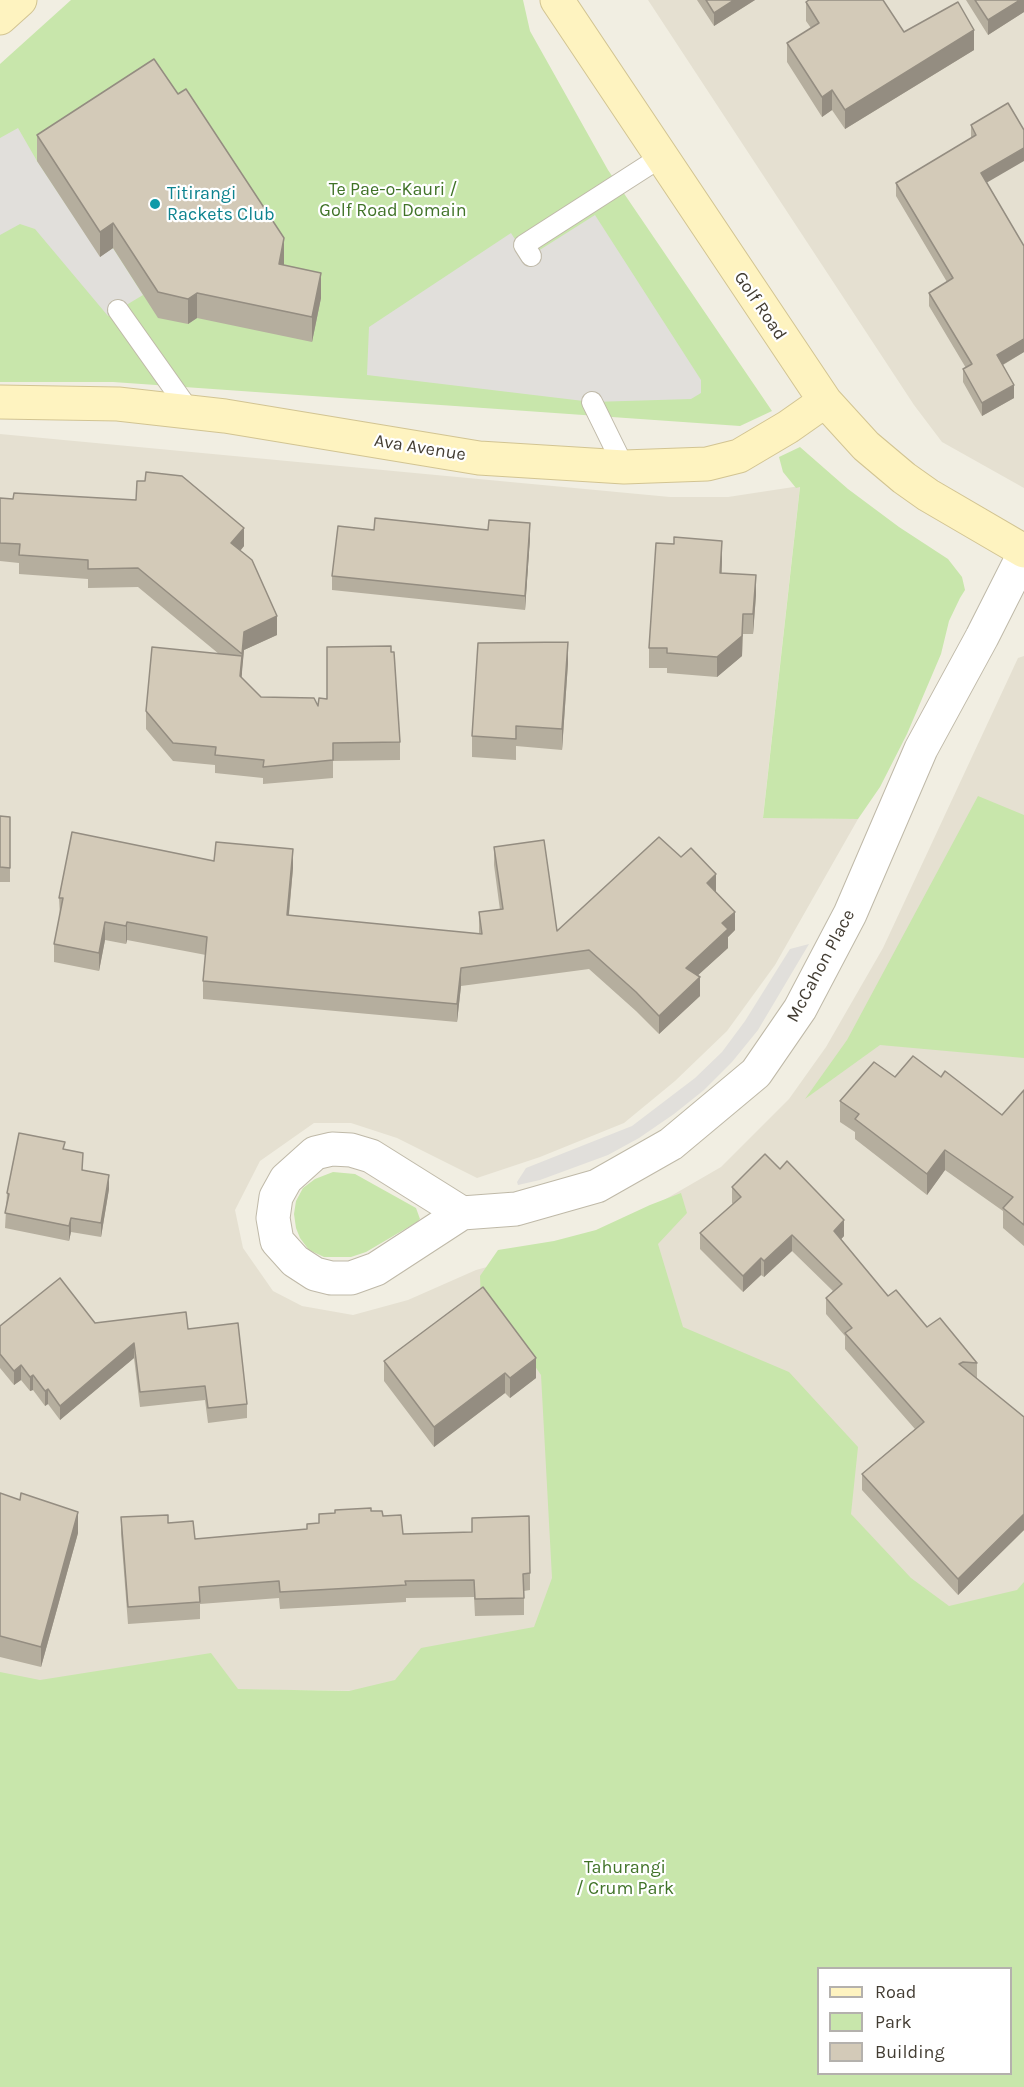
<!DOCTYPE html>
<style>
body{margin:0}
#map{position:relative;width:1024px;height:2087px;overflow:hidden;background:#f1eee2;font-family:Karla,sans-serif}
canvas{display:block}
.legend{position:absolute;left:817px;top:1967px;width:195px;height:108px;box-sizing:border-box;background:#fff;border:2px solid #b4b1ad;margin:0;padding:8px 10px;list-style:none;font-size:18px;color:#433d33}
.legend li{display:flex;align-items:center;gap:12px;height:30px}
.legend b{width:30px;border:2px solid #b4b1ad}
</style>
<div id="map">
<canvas width="1024" height="2087"></canvas>
<ul class="legend">
<li><b style="height:8px;background:#fef3c0"></b>Road</li>
<li><b style="height:16px;background:#c8e6ab"></b>Park</li>
<li><b style="height:16px;background:#d3cab8"></b>Building</li>
</ul>
</div>
<script>
const context = document.querySelector('canvas').getContext('2d');
context.lineJoin = 'round';
function paint(path, color) { context.fillStyle = color; context.fill(path, 'evenodd'); }
const toPath = rows => new Path2D(rows.map(r => 'M' + r).join(''));
function strokePath(path, color, width, dash) { context.strokeStyle = color; context.lineWidth = width; context.lineCap = dash ? 'butt' : 'round'; context.setLineDash(dash || []); context.stroke(path); }
function write(font, color, halo, rows, align = 'center') {
  context.font = font + ' Karla,sans-serif'; context.lineWidth = 4.5; context.setLineDash([]); context.textBaseline = 'middle'; context.strokeStyle = halo; context.fillStyle = color; for (const [text, x, y, turn = 0] of rows) {
    context.save(); context.translate(x, y); context.rotate((+turn || 0) * Math.PI / 180); context.textAlign = isNaN(turn) ? turn : align; if (halo) context.strokeText(text, 0, 0); context.fillText(text, 0, 0); context.restore();
  }
}
paint(toPath([
 [648,0,1024,0,1024,488,942,442,914,405],
 [0,434,670,497,728,497,800,486,763,817,858,819,775,965,727,1031,675,1081,624,1123,540,1157,477,1178,397,1138,351,1123,314,1123,260,1161,235,1210,243,1248,273,1291,302,1306,353,1315,408,1300,476,1270,552,1249,626,1222,721,1167,789,1099,826,1047,883,948,1018,658,1024,656,1024,1600,468,1692,0,1687]
]), '#e5e0d1');
paint(toPath([
 [71,0,523,0,530,31,608,170,772,411,740,426,113,382,0,382,0,64],
 [800,447,848,489,899,527,948,559,962,577,965,590,960,598,949,621,941,654,907,734,880,787,858,819,763,818,800,487,796,488,783,472,779,457],
 [978,796,1024,815,1024,1058,880,1045,805,1099,847,1040],
 [333,1172,355,1174,416,1208,420,1219,417,1222,366,1252,351,1257,324,1257,309,1250,300,1238,296,1228,294,1214,296,1201,303,1188,315,1179],
 [681,1193,687,1213,658,1244,683,1327,789,1372,858,1447,851,1514,911,1578,949,1606,1017,1590,1024,1582,1024,2087,0,2087,0,1672,40,1680,211,1653,238,1689,349,1691,395,1680,421,1648,534,1627,552,1578,541,1375,512,1333,481,1302,480,1276,498,1250,554,1241,596,1230,650,1205],
 [818,1968,1010,1968,1010,2074,818,2074]
]), '#c8e6ab');
paint(toPath([
 [18,128,37,161,100,256,113,248,143,295,108,316,35,229,20,224,0,235,0,138],
 [595,215,701,380,701,393,691,399,592,402,367,375,369,327,511,233,527,258],
 [809,944,758,1030,732,1062,704,1090,674,1114,639,1138,608,1155,540,1180,518,1185,517,1182,526,1168,632,1126,695,1078,722,1052,745,1021,790,949]
]), '#e1dfdb');
const lane = toPath([
 [531,256,524,245,661,157],
 [118,310,191,413],
 [592,402,624,467]
]);
const street = toPath([
 [462,1213,371,1156,351,1150,332,1149,315,1153,286,1179,276,1197,273,1218,277,1241,295,1261,315,1274,331,1278,351,1278,376,1269,462,1213,516,1209,597,1186,671,1144,756,1073,800,1009,850,914,921,749,982,637,1024,554]
]);
const secondary = toPath([
 [557,0,825,401,866,446,904,478,928,495,1024,551],
 [0,18,20,0],
 [0,402,118,404,225,416,479,458,624,467,707,464,739,456,788,427,825,401]
]);
strokePath(lane, '#bfb9a8', 22);
strokePath(street, '#bfb9a8', 35);
strokePath(secondary, '#d2c492', 35);
strokePath(lane, '#fff', 20);
strokePath(street, '#fff', 33);
strokePath(secondary, '#fef3c0', 33);
paint(toPath([
 [697,0,755,0,714,26],
 [966,0,1024,0,1024,12,988,35],
 [806,2,904,32,974,50,845,129,832,110,822,117,787,62,787,43,811,28,806,21],
 [1008,103,986,183,1024,246,1024,352,1003,365,1014,398,982,416,963,382,963,369,966,368,929,306,929,293,947,282,896,196,896,183,971,138,971,125],
 [37,135,284,264,284,265,321,298,312,342,197,318,188,324,158,318,113,248,100,257,37,161],
 [0,498,244,546,240,551,277,635,244,650,241,678,261,697,318,706,400,742,400,760,333,761,333,778,263,784,263,778,215,773,215,765,173,761,146,729,146,711,219,654,138,587,88,588,88,579,19,574,19,563,0,561],
 [374,530,530,538,525,610,332,590,332,576],
 [674,544,722,561,722,573,756,595,753,634,743,634,742,656,717,677,667,673,667,668,649,668,649,648],
 [568,663,562,750,516,746,516,760,472,757,472,736],
 [0,816,10,817,10,882,0,882],
 [494,847,557,931,716,892,735,930,728,937,728,948,697,976,700,996,659,1034,636,1011,589,969,461,986,457,1022,203,999,203,981,206,955,127,940,126,944,105,940,99,971,54,962,54,944,60,916,59,898,214,861,293,868,289,915,479,934,479,912,500,910,494,865],
 [895,1077,941,1077,1002,1115,1024,1090,1024,1246,1003,1228,1003,1211,945,1170,927,1195,855,1139,855,1132,840,1122,840,1101],
 [65,1149,83,1170,109,1189,101,1237,71,1232,69,1241,5,1228,7,1193],
 [732,1187,844,1236,841,1239,888,1296,927,1327,977,1363,977,1379,1024,1417,1024,1530,958,1595,862,1490,862,1474,915,1429,845,1349,845,1336,826,1314,826,1298,833,1291,792,1251,764,1277,761,1275,743,1292,700,1249,700,1233,733,1204,732,1203],
 [483,1287,536,1378,510,1398,505,1393,434,1447,384,1381,384,1361],
 [95,1323,188,1329,247,1404,247,1418,208,1423,205,1400,140,1407,134,1358,60,1420,48,1404,45,1406,33,1390,30,1391,21,1380,14,1385,0,1368,0,1326],
 [0,1493,78,1533,41,1667,0,1657],
 [371,1511,383,1516,403,1534,472,1532,472,1518,530,1573,530,1590,524,1591,524,1615,475,1616,474,1597,406,1598,406,1602,280,1609,279,1598,200,1604,200,1619,128,1624,121,1534,121,1517,195,1539,307,1529,307,1524,319,1523,319,1514]
]), '#b5ae9e');
paint(toPath([
 [734,0,755,0,714,26,714,13],
 [1020,0,1024,0,1024,12,988,35,988,20],
 [974,30,974,50,845,129,845,110],
 [832,90,832,110,822,117,822,97],
 [1024,148,1024,161,981,186,981,173],
 [113,223,113,248,100,257,100,232],
 [284,238,284,264,279,289,279,264],
 [321,273,321,298,312,342,312,317],
 [197,293,197,318,188,324,188,299],
 [1024,339,1024,352,997,368,997,355],
 [1014,385,1014,398,982,416,982,403],
 [530,523,530,538,525,610,525,596],
 [244,528,244,546,231,562,231,543],
 [722,541,722,561,720,593,720,573],
 [756,575,756,595,753,634,753,614],
 [743,614,742,656,717,677,717,657],
 [277,616,277,635,244,650,242,672,242,654,244,632],
 [568,642,568,663,562,750,562,729],
 [242,656,242,674,240,694,240,676],
 [293,849,293,868,287,933,287,915],
 [716,874,716,892,707,901,707,883],
 [735,912,735,930,728,937,728,948,686,986,686,968,722,923],
 [105,922,105,940,99,971,99,953],
 [127,922,127,940,126,944,126,926],
 [461,968,461,986,457,1022,457,1004],
 [700,977,700,996,659,1034,659,1016],
 [945,1150,945,1170,927,1195,927,1174],
 [109,1175,109,1189,101,1237,101,1223],
 [71,1218,71,1232,69,1241,69,1226],
 [844,1220,844,1236,834,1247,834,1231],
 [792,1235,792,1251,764,1277,764,1261],
 [761,1258,761,1275,743,1292,743,1276],
 [134,1343,134,1358,60,1420,60,1406],
 [536,1358,536,1378,510,1398,510,1378],
 [21,1365,21,1380,14,1385,14,1371],
 [505,1373,505,1393,434,1447,434,1427],
 [33,1375,33,1390,30,1391,30,1377],
 [48,1389,48,1404,45,1406,45,1391],
 [78,1512,78,1533,41,1667,41,1647],
 [1024,1514,1024,1530,958,1595,958,1579]
]), '#948d81');
const building = toPath([
 [706,0,734,0,714,13,706,0],
 [809,0,883,0,904,32,958,2,974,30,845,110,832,90,822,97,787,43,819,23,806,2,809,0],
 [975,0,1020,0,988,20,975,0],
 [154,59,178,94,186,89,284,238,279,264,321,273,312,317,197,293,188,299,158,292,113,223,100,232,37,135,154,59],
 [1008,103,1024,130,1024,148,981,173,1024,246,1024,339,997,355,1014,385,982,403,963,369,972,364,929,293,953,278,896,183,976,135,971,125,1008,103],
 [146,472,182,476,244,528,231,543,252,560,277,616,244,632,242,654,138,568,88,569,88,560,19,555,20,544,0,543,0,498,13,499,14,493,136,500,137,481,145,481,146,472],
 [375,518,488,530,489,520,530,523,525,596,332,576,338,526,374,530,375,518],
 [674,537,722,541,720,573,756,575,753,614,743,614,742,636,717,657,667,653,667,648,649,648,656,543,674,544,674,537],
 [568,642,562,729,516,726,516,739,472,736,478,643,568,642],
 [391,646,391,652,394,652,400,742,333,743,333,760,263,767,264,760,215,755,216,747,173,743,146,711,152,647,242,656,240,676,261,697,314,698,318,706,319,698,327,699,327,647,391,646],
 [0,816,10,817,10,868,0,867,0,816],
 [72,832,214,861,216,842,293,849,287,915,482,934,479,912,503,909,494,847,544,840,557,931,659,837,681,857,691,848,716,874,707,883,735,912,722,923,728,929,686,968,700,977,659,1016,636,992,589,950,461,968,457,1004,203,981,207,937,127,922,126,926,105,922,99,953,54,944,63,898,59,898,72,832],
 [913,1056,941,1077,945,1071,1002,1115,1024,1090,1024,1225,1003,1208,1013,1197,945,1150,927,1174,855,1119,859,1114,840,1101,874,1062,895,1077,913,1056],
 [19,1133,65,1142,63,1149,83,1153,82,1170,109,1175,101,1223,71,1218,69,1226,5,1213,9,1194,7,1193,19,1133],
 [765,1154,780,1169,787,1161,844,1220,834,1231,888,1296,896,1290,927,1327,940,1318,977,1363,963,1362,959,1364,1024,1417,1024,1514,958,1579,862,1474,924,1422,845,1333,852,1328,826,1298,842,1284,792,1235,764,1261,761,1258,743,1276,700,1233,741,1197,732,1187,765,1154],
 [60,1278,95,1323,186,1312,188,1329,238,1323,247,1404,208,1408,205,1386,140,1392,134,1343,60,1406,48,1389,45,1391,33,1375,30,1377,21,1365,14,1371,0,1354,0,1326,60,1278],
 [483,1287,536,1358,510,1378,505,1373,434,1427,384,1361,483,1287],
 [0,1493,20,1500,21,1493,78,1512,41,1647,0,1636,0,1493],
 [371,1508,371,1511,382,1511,383,1516,401,1515,403,1534,472,1532,472,1518,529,1516,530,1573,523,1574,524,1598,475,1599,474,1580,405,1581,406,1585,280,1592,279,1581,199,1587,200,1602,128,1607,121,1517,168,1515,168,1523,193,1521,195,1539,307,1529,307,1524,319,1523,319,1514,335,1513,335,1510,371,1508]
]);
paint(building, '#d3cab8');
strokePath(building, '#948d81', 1.5);
for (const [x, y, r, color] of [
 [155,204,6,"#0f9aa8"]
]) { const dot = new Path2D(); dot.arc(x, y, r, 0, 2 * Math.PI); context.fillStyle = color; context.fill(dot); strokePath(dot, '#fff', 2); }
write('18px', '#407328', '#fff', [
 ["Te Pae-o-Kauri /",393,190],
 ["Golf Road Domain",393,211],
 ["Tahurangi",625,1868],
 ["/ Crum Park",625,1889]
]);
write('18px', '#0d838f', '#fff', [
 ["Titirangi",167,194],
 ["Rackets Club",167,215]
], 'left');
write('18px', '#433d33', '#fff', [
 ["Golf Road",760,306,56],
 ["Ava Avenue",420,448,9],
 ["McCahon Place",821,966,-62]
]);
</script>
